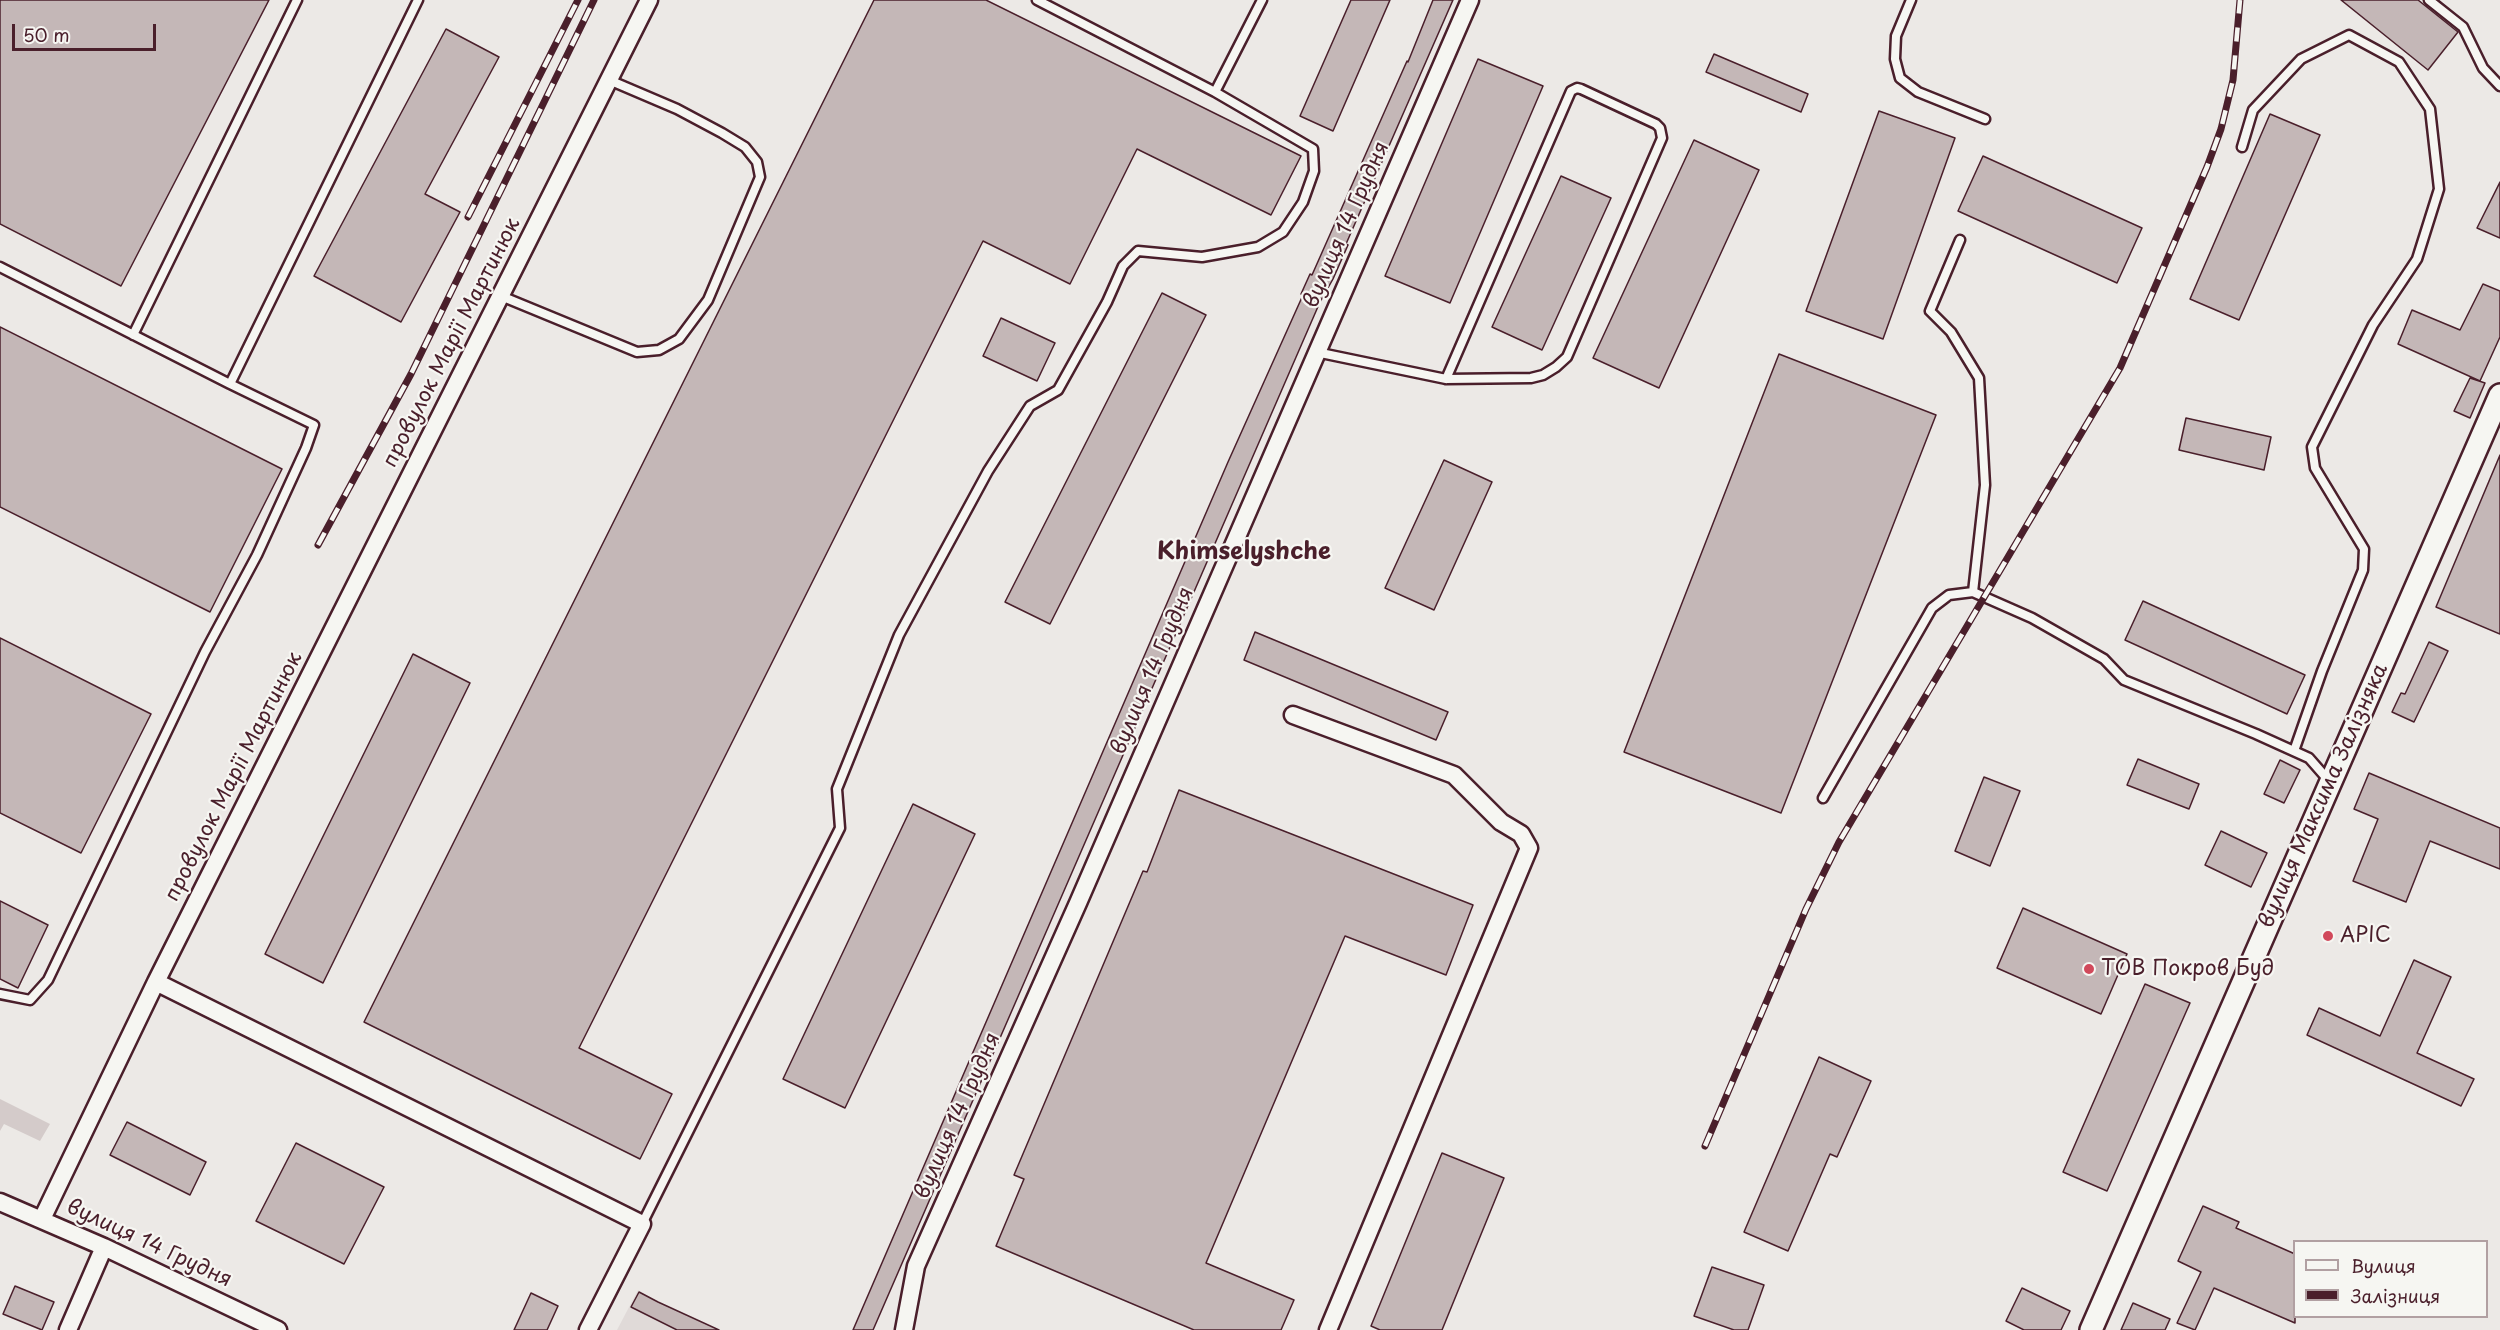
<!DOCTYPE html>
<meta charset="utf-8">
<style>
body{margin:0}
#map{position:relative;width:2500px;height:1330px;overflow:hidden;background:#ece9e6;font-family:"Playpen Sans",sans-serif}
canvas{display:block}
.legend{position:absolute;left:2293px;top:1240px;width:195px;height:78px;box-sizing:border-box;background:#f6f6f2;border:2px solid #b1a0a2;margin:0;padding:8px 10px;list-style:none;font-size:18px;color:#4a1f2b}
.legend li{display:flex;align-items:center;gap:12px;height:30px}
.legend b{width:30px;border:2px solid #b1a0a2}
.scale{position:absolute;left:12px;top:24px;width:144px;height:27px;box-sizing:border-box;border:3px solid #4a1f2b;border-top:0;padding-left:8px;font-size:18px;line-height:21px;white-space:nowrap;color:#4a1f2b;-webkit-text-stroke:4px #f6f6f2;paint-order:stroke}
</style>
<div id="map">
<canvas width="2500" height="1330"></canvas>
<ul class="legend">
<li><b style="height:8px;background:#f6f6f2"></b>Вулиця</li>
<li><b style="height:8px;background:#4a1f2b"></b>Залізниця</li>
</ul>
<div class="scale">50 m</div>
</div>
<script>
const context = document.querySelector('canvas').getContext('2d');
context.lineJoin = 'round';
function paint(path, color) { context.fillStyle = color; context.fill(path, 'evenodd'); }
const toPath = rows => new Path2D(rows.map(r => 'M' + r).join(''));
function strokePath(path, color, width, dash) { context.strokeStyle = color; context.lineWidth = width; context.lineCap = dash ? 'butt' : 'round'; context.setLineDash(dash || []); context.stroke(path); }
function write(font, color, halo, rows, align = 'center') {
  context.font = font + ' "Playpen Sans",sans-serif'; context.lineWidth = 4.5; context.setLineDash([]); context.textBaseline = 'middle'; context.strokeStyle = halo; context.fillStyle = color; for (const [text, x, y, turn = 0] of rows) {
    context.save(); context.translate(x, y); context.rotate((+turn || 0) * Math.PI / 180); context.textAlign = isNaN(turn) ? turn : align; if (halo) context.strokeText(text, 0, 0); context.fillText(text, 0, 0); context.restore();
  }
}
paint(toPath([
 [638,1290,707,1330,617,1330]
]), '#e0dad8');
paint(toPath([
 [0,1099,50,1124,40,1141,4,1124,0,1131]
]), '#d4cbca');
const building = toPath([
 [0,0,269,0,121,286,0,224,0,0],
 [874,0,986,0,1301,156,1271,215,1137,149,1070,284,983,241,579,1048,672,1094,640,1159,364,1022,874,0],
 [1351,0,1390,0,1333,131,1300,116,1351,0],
 [1433,0,1453,0,1346,244,1348,245,1333,279,1320,302,873,1330,853,1330,1228,462,1303,295,1301,294,1310,274,1312,275,1407,61,1408,62,1433,0],
 [2341,0,2418,0,2458,32,2428,70,2341,0],
 [446,29,499,57,425,194,460,212,401,322,314,276,446,29],
 [1714,54,1808,94,1801,112,1706,72,1714,54],
 [1478,59,1543,86,1450,303,1385,276,1478,59],
 [1879,111,1955,138,1883,339,1806,311,1879,111],
 [2270,114,2320,135,2239,320,2190,299,2270,114],
 [1694,140,1759,170,1659,388,1593,358,1694,140],
 [1983,156,2142,228,2117,283,1958,211,1983,156],
 [1561,176,1611,198,1542,350,1492,327,1561,176],
 [2500,182,2500,238,2477,228,2500,182],
 [2483,284,2500,291,2500,337,2480,381,2398,344,2412,310,2460,330,2483,284],
 [1162,293,1206,315,1050,624,1005,602,1162,293],
 [1001,318,1055,343,1037,381,983,356,1001,318],
 [0,327,282,469,210,612,0,507,0,327],
 [1779,354,1936,415,1781,813,1624,752,1779,354],
 [2470,378,2485,383,2470,418,2454,411,2470,378],
 [2186,418,2271,437,2264,470,2179,450,2186,418],
 [2500,455,2500,634,2436,607,2500,455],
 [1444,460,1492,482,1434,610,1385,588,1444,460],
 [2143,601,2305,675,2287,714,2125,640,2143,601],
 [1255,632,1448,712,1436,740,1244,660,1255,632],
 [0,638,151,714,81,853,0,813,0,638],
 [2429,642,2448,651,2414,722,2392,712,2401,693,2405,694,2429,642],
 [413,654,470,683,323,983,265,954,413,654],
 [2138,759,2199,784,2189,809,2127,785,2138,759],
 [2280,760,2300,770,2284,803,2264,794,2280,760],
 [2369,773,2500,828,2500,869,2430,841,2406,902,2353,881,2378,819,2354,809,2369,773],
 [1984,777,2020,791,1990,866,1955,851,1984,777],
 [1179,790,1473,905,1446,975,1345,936,1206,1263,1294,1300,1281,1330,1194,1330,996,1246,1024,1179,1014,1175,1143,871,1147,872,1179,790],
 [913,804,975,834,845,1108,783,1079,913,804],
 [2221,831,2267,853,2251,887,2205,865,2221,831],
 [0,901,48,925,18,988,0,979,0,901],
 [2023,908,2127,954,2101,1014,1997,968,2023,908],
 [2414,960,2451,977,2417,1053,2474,1079,2461,1106,2307,1035,2319,1008,2380,1036,2414,960],
 [2145,984,2190,1003,2107,1191,2063,1172,2145,984],
 [1819,1057,1871,1081,1837,1157,1830,1154,1788,1251,1744,1232,1819,1057],
 [127,1122,206,1162,190,1195,110,1155,127,1122],
 [296,1143,384,1187,344,1264,256,1221,296,1143],
 [1442,1153,1504,1178,1442,1330,1380,1330,1371,1326,1442,1153],
 [2203,1206,2239,1222,2236,1228,2295,1254,2295,1323,2214,1288,2195,1330,2177,1323,2201,1272,2178,1261,2203,1206],
 [1712,1267,1764,1285,1748,1330,1734,1330,1694,1316,1712,1267],
 [15,1286,54,1302,42,1330,3,1314,15,1286],
 [2022,1288,2070,1311,2061,1330,2024,1330,2006,1321,2022,1288],
 [639,1292,658,1302,719,1330,677,1330,631,1307,639,1292],
 [531,1293,558,1306,547,1330,514,1330,531,1293],
 [2133,1303,2170,1319,2165,1330,2121,1330,2133,1303]
]);
paint(building, '#c4b7b7');
strokePath(building, '#4a1f2b', 1.5);
const service = toPath([
 [1911,0,1896,36,1895,59,1900,78,1918,92,1985,119],
 [2429,0,2463,27,2483,68,2500,86],
 [1215,92,1262,0],
 [2242,147,2253,110,2301,59,2349,35,2399,62,2430,109,2439,189,2417,259,2373,325,2312,447,2315,468,2364,549,2363,570,2322,671,2294,751],
 [1960,240,1930,311,1951,332,1979,378,1985,485,1973,592],
 [0,267,230,384],
 [501,296,637,352,659,350,679,339,708,300,760,177,757,162,745,147,722,133,677,109,609,80],
 [133,335,297,0],
 [1316,352,1446,379,1531,378,1543,375,1556,367,1567,357,1662,138,1660,128,1656,124,1581,89,1577,88,1571,91,1446,379],
 [1823,798,1932,608,1949,595,1973,592,2032,618,2104,659,2124,680,2256,734,2309,758,2330,782],
 [0,994,30,1000,48,980,205,652,257,555,306,448,314,425,230,384,418,0],
 [642,1224,840,828,837,789,899,635,988,471,1030,406,1058,390,1107,302,1123,266,1138,251,1202,257,1258,247,1283,232,1303,202,1314,171,1313,149,1215,92,1037,0]
]);
const minor = toPath([
 [1293,715,1454,775,1501,822,1521,834,1529,848,1328,1330],
 [0,1202,104,1247,278,1330],
 [42,1219,156,982],
 [68,1330,104,1247],
 [588,1330,642,1224,156,982,649,0],
 [904,1330,916,1266,1078,903,1470,0]
]);
const tertiary = toPath([
 [2091,1330,2500,395]
]);
strokePath(service, '#4a1f2b', 13);
strokePath(minor, '#4a1f2b', 21);
strokePath(tertiary, '#4a1f2b', 26);
strokePath(service, '#f6f6f2', 8);
strokePath(minor, '#f6f6f2', 16);
strokePath(tertiary, '#f6f6f2', 21);
const rail = toPath([
 [468,217,578,0],
 [318,545,411,374,594,0],
 [1705,1146,1806,909,1839,842,2120,368,2207,167,2221,129,2233,80,2240,0]
]);
strokePath(rail, '#4a1f2b', 7);
strokePath(rail, '#f6f6f2', 4.5, [14]);
for (const [x, y, r, color] of [
 [2328,936,6,"#d1495b"],
 [2089,969,6,"#d1495b"]
]) { const dot = new Path2D(); dot.arc(x, y, r, 0, 2 * Math.PI); context.fillStyle = color; context.fill(dot); strokePath(dot, '#f6f6f2', 2); }
write('21px', '#4a1f2b', '#f6f6f2', [
 ["вулиця 14 Грудня",1347,225,-66],
 ["провулок Марії Мартинюк",452,343,-63],
 ["вулиця 14 Грудня",1153,671,-67],
 ["провулок Марії Мартинюк",234,777,-63],
 ["вулиця Максима Залізняка",2324,796,-66],
 ["вулиця 14 Грудня",958,1116,-66],
 ["вулиця 14 Грудня",149,1244,25]
]);
write('21px', '#4a1f2b', '#f6f6f2', [
 ["АРІС",2340,936],
 ["ТОВ Покров Буд",2101,969]
], 'left');
write('bold 24px', '#4a1f2b', '#f6f6f2', [
 ["Khimselyshche",1244,552]
]);
</script>
